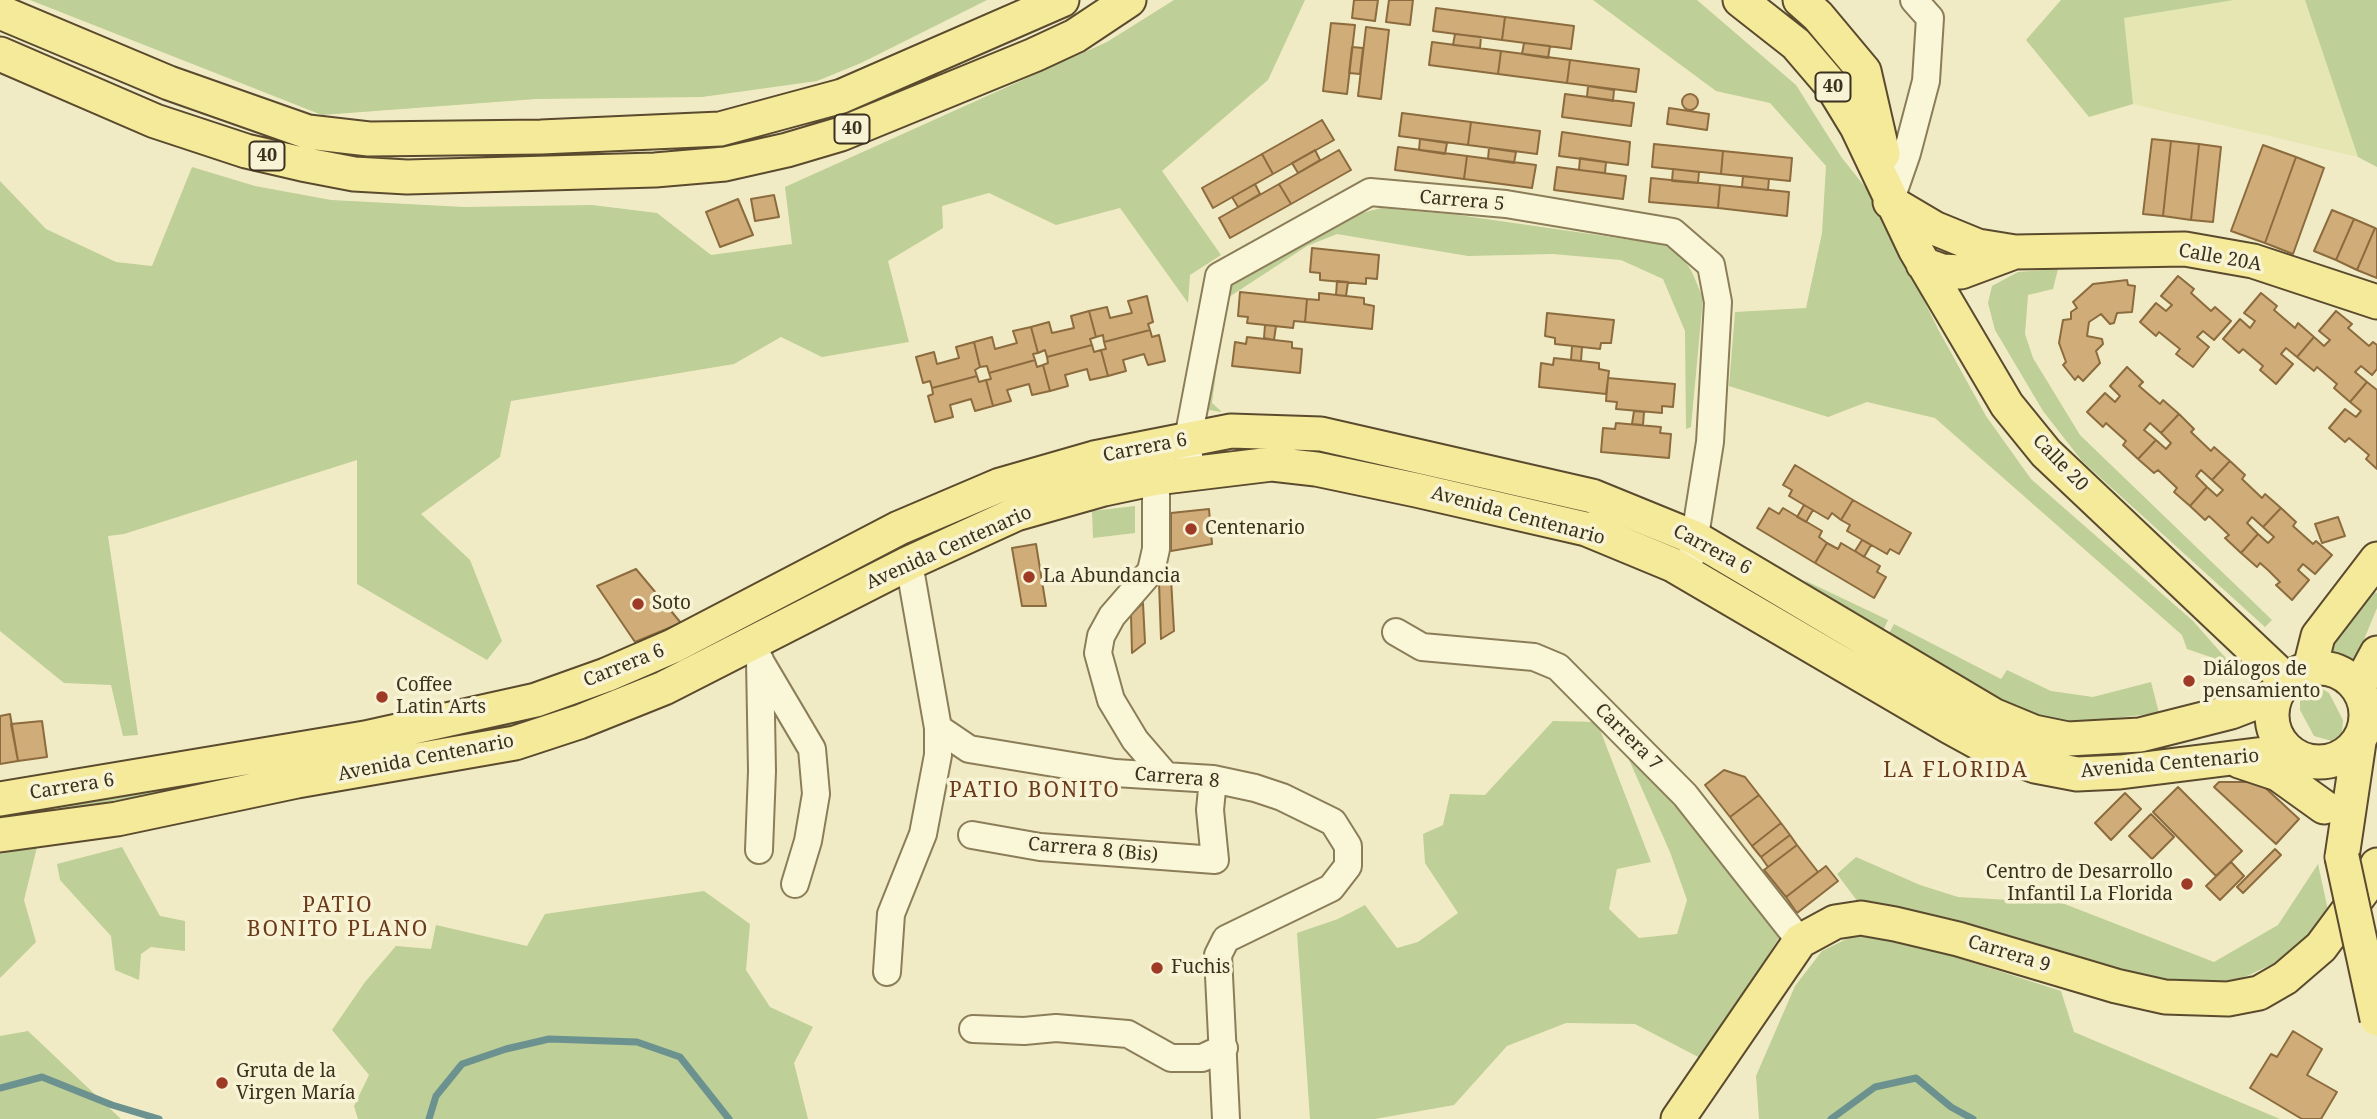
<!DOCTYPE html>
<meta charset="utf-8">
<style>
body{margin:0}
canvas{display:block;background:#f0ebc4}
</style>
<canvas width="2377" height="1119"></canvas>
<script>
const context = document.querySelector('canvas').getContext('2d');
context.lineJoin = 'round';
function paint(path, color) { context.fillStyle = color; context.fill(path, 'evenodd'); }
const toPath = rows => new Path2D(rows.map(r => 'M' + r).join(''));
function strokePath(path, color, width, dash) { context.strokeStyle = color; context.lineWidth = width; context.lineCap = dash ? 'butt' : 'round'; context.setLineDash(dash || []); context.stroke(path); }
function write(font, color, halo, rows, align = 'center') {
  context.font = font + ' "Noto Serif",serif'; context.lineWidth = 7; context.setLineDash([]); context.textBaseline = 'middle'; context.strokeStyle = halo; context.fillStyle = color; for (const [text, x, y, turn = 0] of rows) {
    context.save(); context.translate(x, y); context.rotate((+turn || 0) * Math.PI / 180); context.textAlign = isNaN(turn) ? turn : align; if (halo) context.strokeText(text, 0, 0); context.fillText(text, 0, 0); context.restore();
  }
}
paint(toPath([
 [2234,0,2305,0,2358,157,2133,104,2123,18]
]), '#e5e6b1');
paint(toPath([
 [30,0,987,0,861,63,817,81,702,97,536,99,322,115],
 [1174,0,1305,0,1268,80,1162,171,1221,255,1190,275,1188,303,1120,208,1056,225,989,193,942,206,943,228,888,261,909,342,822,357,781,337,734,364,511,401,500,457,421,514,470,560,502,641,487,660,357,584,357,460,124,534,108,536,138,735,123,736,111,685,64,683,0,631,0,181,46,229,116,262,152,266,192,167,255,186,331,200,464,207,592,205,657,213,711,255,792,244,785,187,1107,42],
 [1593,0,1697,0,1796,85,1842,158,1873,197,1938,329,1986,416,2031,479,2193,621,2231,664,2187,649,2182,635,1935,418,1867,402,1828,417,1729,386,1735,312,1806,308,1822,233,1826,166,1770,103,1716,91],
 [2061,0,2234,0,2124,18,2133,104,2089,117,2026,40],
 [2305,0,2377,0,2377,167,2358,157],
 [1381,208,1458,215,1660,244,1678,250,1692,272,1703,298,1691,427,1686,429,1685,331,1663,279,1621,260,1553,254,1468,256,1337,234,1307,246,1229,297,1224,312,1212,403,1222,412,1209,410,1205,402,1227,289,1311,231,1342,218],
 [2058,269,2053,289,2028,295,2025,334,2033,358,2080,435,2272,620,2265,627,2082,461,2043,411,1995,330,1988,303,1992,286,2018,272],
 [1058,479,634,686,549,718,431,747,0,820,0,812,429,738,948,519],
 [1135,506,1135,533,1093,538,1092,511],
 [1804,580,1888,620,1883,631,1817,592],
 [2368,590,2377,593,2377,608,2356,659,2348,663,2327,650],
 [1894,624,2001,679,2007,670,2051,691,2093,697,2151,682,2159,713,2072,723,2041,718,2000,704,1888,635],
 [2317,686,2329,693,2343,720,2342,733,2332,741,2314,736,2300,710,2300,697,2304,691],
 [1553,721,1597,722,1651,862,1617,869,1609,909,1639,938,1677,934,1687,900,1670,852,1626,753,1675,801,1780,936,1702,1059,1635,1024,1566,1023,1507,1046,1454,1105,1375,1119,1310,1119,1297,933,1338,919,1365,905,1397,948,1418,942,1458,913,1425,863,1423,834,1443,825,1450,794,1485,795],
 [37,847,24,900,36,942,0,978,0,854],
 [122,847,160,916,185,921,185,951,151,947,141,954,139,980,115,970,111,936,60,880,57,864],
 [1856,857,1920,885,1958,897,2062,903,2214,962,2278,925,2318,864,2331,924,2281,960,2249,975,2221,986,2183,983,2151,979,1858,902,1837,874],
 [704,891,750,924,746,970,770,1007,813,1027,794,1063,808,1119,358,1119,354,1106,369,1075,332,1030,365,982,396,946,431,949,436,925,527,946,545,914],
 [1857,934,1921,946,2061,991,2074,1032,2280,1119,1759,1119,1756,1076,1795,986,1822,951],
 [28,1031,121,1119,0,1119,0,1036]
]), '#becf97');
strokePath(toPath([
 [0,1088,42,1077,112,1105,159,1119],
 [429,1119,436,1096,462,1064,506,1049,549,1039,637,1042,680,1057,729,1119],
 [1831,1119,1875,1087,1916,1078,1951,1107,1973,1119]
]), '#6c9290', 7);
const building = toPath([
 [1354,0,1378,0,1375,21,1352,18,1354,0],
 [1389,0,1413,0,1410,25,1386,22,1389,0],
 [1436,8,1505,17,1502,40,1433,31,1436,8],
 [1505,17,1574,26,1571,49,1502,40,1505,17],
 [1331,23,1355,25,1347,94,1323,91,1331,23],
 [1366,27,1389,30,1381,99,1358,96,1366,27],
 [1455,34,1481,37,1480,48,1453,45,1455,34],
 [1432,42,1501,51,1498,74,1429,65,1432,42],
 [1524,43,1550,46,1548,58,1522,54,1524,43],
 [1352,47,1363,48,1360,74,1349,73,1352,47],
 [1501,51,1570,60,1567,83,1498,74,1501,51],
 [1570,60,1639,69,1636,92,1567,83,1570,60],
 [1588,86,1614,90,1613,101,1587,97,1588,86],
 '1682 102a8 8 0 1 1 16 0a8 8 0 1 1-16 0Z',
 [1565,94,1634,103,1631,126,1562,117,1565,94],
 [1669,108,1709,114,1707,130,1667,124,1669,108],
 [1402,113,1471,122,1468,145,1399,136,1402,113],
 [1322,120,1334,140,1273,174,1262,154,1322,120],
 [1471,122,1540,131,1537,154,1468,145,1471,122],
 [1562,132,1630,142,1628,165,1559,156,1562,132],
 [1420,139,1447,143,1445,154,1419,150,1420,139],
 [2152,139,2171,141,2163,216,2143,214,2152,139],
 [2171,141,2199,144,2191,220,2163,216,2171,141],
 [1654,144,1723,151,1721,174,1652,167,1654,144],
 [2199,144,2221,147,2213,222,2191,220,2199,144],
 [2263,145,2296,157,2265,243,2231,231,2263,145],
 [1398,147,1467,156,1464,179,1395,170,1398,147],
 [1489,148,1516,152,1514,163,1488,159,1489,148],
 [1315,150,1320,160,1298,173,1292,163,1315,150],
 [1339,150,1351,170,1291,204,1279,184,1339,150],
 [1723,151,1792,158,1790,181,1721,174,1723,151],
 [1262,154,1273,174,1213,208,1202,188,1262,154],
 [1467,156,1536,165,1532,188,1464,179,1467,156],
 [2296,157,2324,168,2293,254,2265,243,2296,157],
 [1580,158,1606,162,1605,173,1579,170,1580,158],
 [1557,167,1626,176,1623,199,1554,190,1557,167],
 [1673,169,1699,172,1698,183,1672,181,1673,169],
 [1743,176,1769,179,1768,190,1742,187,1743,176],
 [1651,178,1720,185,1718,208,1649,202,1651,178],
 [1255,184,1260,194,1238,207,1232,197,1255,184],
 [1279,184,1291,204,1230,238,1219,218,1279,184],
 [1720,185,1789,192,1787,216,1718,208,1720,185],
 [774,195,779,217,755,221,751,199,774,195],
 [738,199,753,235,720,247,706,212,738,199],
 [2332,210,2354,219,2336,260,2314,251,2332,210],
 [2354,219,2375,228,2357,270,2336,260,2354,219],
 [2375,228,2377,229,2377,278,2357,270,2375,228],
 [1312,248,1379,255,1377,279,1366,278,1366,284,1320,280,1320,273,1310,272,1312,248],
 [2178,276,2194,289,2191,293,2211,311,2215,307,2231,321,2214,340,2203,331,2197,337,2209,347,2193,367,2176,354,2180,349,2159,332,2156,336,2140,322,2156,303,2166,311,2172,305,2161,296,2178,276],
 [2127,280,2128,285,2135,286,2132,312,2117,313,2114,323,2110,324,2101,314,2089,322,2087,336,2102,339,2103,344,2096,351,2100,363,2083,381,2078,376,2075,380,2063,365,2066,362,2059,343,2063,320,2071,319,2071,312,2077,308,2073,302,2093,284,2127,280],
 [1337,281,1348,282,1346,296,1336,295,1337,281],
 [1240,292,1307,299,1305,322,1294,321,1293,328,1247,323,1248,317,1238,316,1240,292],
 [1319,293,1364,298,1364,304,1374,306,1372,329,1305,322,1307,299,1319,300,1319,293],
 [2261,293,2277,306,2274,310,2295,328,2298,323,2314,337,2297,357,2286,348,2281,354,2293,364,2276,384,2260,370,2263,366,2243,349,2239,353,2223,339,2240,319,2250,328,2255,321,2244,313,2261,293],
 [1147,296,1153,322,1148,324,1150,330,1104,342,1103,335,1096,337,1089,311,1107,307,1110,318,1132,313,1128,301,1147,296],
 [1089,311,1096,337,1090,339,1092,345,1047,357,1045,350,1038,353,1031,327,1049,322,1052,333,1074,328,1071,316,1089,311],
 [2336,311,2352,324,2348,328,2369,346,2373,342,2377,345,2377,369,2372,375,2361,366,2355,372,2367,382,2350,402,2334,388,2337,384,2317,367,2314,371,2297,357,2314,337,2324,346,2330,340,2319,331,2336,311],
 [1547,313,1614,320,1611,343,1601,343,1600,349,1555,344,1555,338,1545,336,1547,313],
 [1265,325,1276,326,1274,340,1264,338,1265,325],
 [1031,327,1038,353,1033,354,1035,360,989,373,987,366,980,367,974,342,992,337,995,349,1017,343,1013,331,1031,327],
 [1150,330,1152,337,1159,335,1165,361,1148,365,1144,354,1123,360,1126,371,1108,376,1101,350,1106,349,1104,342,1150,330],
 [1247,337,1292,342,1292,348,1302,349,1300,373,1232,366,1235,342,1246,344,1247,337],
 [974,342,980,367,975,370,977,376,932,388,930,381,923,383,916,357,934,352,937,364,959,358,956,347,974,342],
 [1092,345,1094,352,1101,350,1108,376,1090,380,1087,369,1065,375,1068,386,1050,391,1043,365,1048,363,1047,357,1092,345],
 [1572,346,1582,347,1581,361,1571,360,1572,346],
 [1554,358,1599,363,1599,369,1609,371,1606,394,1539,387,1541,363,1553,365,1554,358],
 [1035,360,1037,367,1043,365,1050,391,1032,395,1029,384,1007,390,1011,401,993,406,986,380,991,379,989,373,1035,360],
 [2127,367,2143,382,2139,386,2160,404,2163,400,2179,414,2161,433,2150,423,2144,430,2156,440,2138,459,2123,445,2126,441,2106,423,2103,427,2087,412,2105,393,2115,402,2120,396,2110,386,2127,367],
 [977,376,979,382,986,380,993,406,975,411,971,399,950,405,953,417,935,422,928,396,933,394,932,388,977,376],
 [1608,378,1675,384,1673,407,1662,406,1662,413,1616,409,1617,402,1606,401,1608,378],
 [2367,382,2377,390,2377,469,2366,459,2369,455,2349,438,2345,442,2329,428,2345,409,2356,417,2361,411,2350,402,2367,382],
 [1634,411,1644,412,1643,425,1632,424,1634,411],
 [2179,414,2194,429,2191,432,2211,451,2214,447,2230,461,2212,480,2201,470,2196,476,2207,487,2190,506,2174,492,2177,488,2158,470,2154,473,2138,459,2156,440,2166,449,2171,443,2161,433,2179,414],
 [1616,423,1661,427,1660,433,1671,434,1669,458,1601,452,1603,428,1615,429,1616,423],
 [2230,461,2245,475,2242,479,2262,498,2265,494,2281,508,2263,527,2252,517,2247,523,2258,534,2241,553,2225,538,2229,535,2209,516,2205,520,2190,506,2207,487,2217,496,2223,490,2212,480,2230,461],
 [1795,465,1853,500,1841,520,1832,513,1828,519,1789,496,1792,490,1783,485,1795,465],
 [1853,500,1911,533,1899,554,1890,549,1887,554,1847,531,1850,525,1841,520,1853,500],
 [1804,505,1813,510,1806,522,1797,517,1804,505],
 [1769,508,1779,514,1783,508,1822,531,1819,537,1827,543,1815,563,1757,528,1769,508],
 [2281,508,2296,522,2293,526,2313,544,2316,541,2332,555,2315,574,2303,564,2298,570,2309,580,2292,600,2276,585,2280,582,2268,570,2260,563,2257,567,2241,553,2258,534,2268,543,2274,537,2263,527,2281,508],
 [1209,509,1212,544,1171,551,1171,513,1209,509],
 [2338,517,2345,536,2322,543,2315,524,2338,517],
 [1862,540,1871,545,1864,557,1855,551,1862,540],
 [1827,543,1838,549,1841,543,1880,566,1877,572,1886,577,1874,598,1815,563,1827,543],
 [1036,544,1046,606,1022,606,1012,548,1036,544],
 [636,569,681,623,635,642,597,586,636,569],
 [1171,579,1174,631,1161,639,1159,582,1171,579],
 [1143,603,1145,643,1132,653,1131,614,1143,603],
 [10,714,18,761,0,764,0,716,10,714],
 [42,721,47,757,18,761,11,724,42,721],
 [1724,770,1745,777,1759,795,1730,817,1705,785,1724,770],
 [2219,782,2259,782,2299,819,2276,844,2214,787,2219,782],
 [2178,787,2242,851,2216,876,2153,812,2178,787],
 [2125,793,2141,809,2111,840,2095,823,2125,793],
 [1759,795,1781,823,1752,846,1730,817,1759,795],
 [2151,814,2174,837,2152,859,2129,836,2151,814],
 [1781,823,1790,835,1761,857,1752,846,1781,823],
 [1790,835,1797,845,1768,867,1761,857,1790,835],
 [1797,845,1818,872,1786,897,1764,870,1797,845],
 [2275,849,2281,855,2243,893,2237,887,2275,849],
 [2231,862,2244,876,2220,900,2206,886,2231,862],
 [1826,866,1838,881,1797,913,1786,897,1826,866],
 [2293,1031,2322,1049,2307,1075,2337,1092,2321,1119,2302,1119,2250,1088,2271,1054,2277,1057,2293,1031]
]);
paint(building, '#d0ad78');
strokePath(building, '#8c6b3e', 2);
const minor = toPath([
 [1890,202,1907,153,1926,81,1930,18,1914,0],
 [1189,456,1188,439,1219,276,1370,192,1506,204,1673,232,1711,265,1718,302,1710,442,1692,555],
 [1156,478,1156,549,1151,571,1112,616,1101,636,1098,653,1111,700,1135,740,1166,776],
 [1396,632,1422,647,1534,657,1558,667,1685,795,1800,941],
 [760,661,812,749,816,794,808,841,795,884],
 [938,728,969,749,1115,773,1213,779,1255,788,1282,797,1333,822,1348,846,1348,866,1331,888,1226,939,1218,955,1226,1119],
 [972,835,1040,847,1215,860,1210,810,1213,779],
 [759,850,762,771,760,660],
 [887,972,891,914,923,834,938,755,938,728,909,563],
 [973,1029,1024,1031,1056,1028,1128,1034,1171,1058,1202,1058,1224,1048]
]);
const major = toPath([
 [1740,0,1796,44,1832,86,1857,127,1915,249,2007,405,2046,453,2286,680],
 [1800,0,1818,16,1864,71,1883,154],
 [0,12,169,83,308,132,369,139,541,137,720,129,842,96,1062,0],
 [0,54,155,121,246,151,302,164,354,174,407,177,655,170,725,164,787,150,841,134,1034,55,1075,36,1129,0],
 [1890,202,1934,228,1978,246,2015,252,2185,249,2253,261,2377,302],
 [1923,264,1942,271,1961,272,2012,253],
 '2272 715a47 47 0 1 1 94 0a47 47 0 1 1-94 0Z',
 [2310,668,2318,636,2377,559],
 [2358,688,2377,653],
 [2239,761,2278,774,2324,807],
 [0,799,365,738,536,700,606,675,673,646,899,528,1000,485,1094,458,1231,431,1321,434,1592,496,1695,538,1993,715,2034,732,2068,739,2140,735,2231,712,2275,695],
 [0,835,117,819,297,781,515,743,579,722,664,688,909,563,1016,514,1104,489,1156,478,1272,464,1316,469,1416,490,1586,529,1673,565,1950,727,1992,750,2035,766,2077,774,2120,772,2288,751],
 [2342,857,2359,742],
 [1678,1119,1800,941,1835,922,1861,918,1895,924,1958,939,2116,986,2165,997,2228,999,2259,993,2285,978,2321,947,2370,881,2377,865]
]);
strokePath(minor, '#8c7d59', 30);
strokePath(major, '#5a4a2e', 37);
strokePath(minor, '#faf6d8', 26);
strokePath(major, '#f5e99a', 33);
const majorBridge = toPath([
 [2342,857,2377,1019]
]);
strokePath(majorBridge, '#5a4a2e', 37, []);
strokePath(majorBridge, '#f5e99a', 33);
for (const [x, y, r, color] of [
 [1191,529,7,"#9e3b26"],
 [1029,577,7,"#9e3b26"],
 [638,604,7,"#9e3b26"],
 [2189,681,7,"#9e3b26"],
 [382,697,7,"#9e3b26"],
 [2187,884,7,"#9e3b26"],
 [1157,968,7,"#9e3b26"],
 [222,1083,7,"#9e3b26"]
]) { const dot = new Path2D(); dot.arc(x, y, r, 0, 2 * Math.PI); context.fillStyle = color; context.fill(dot); strokePath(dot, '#f7f3d4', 2.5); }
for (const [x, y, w] of [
 [1833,87,35],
 [852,129,35],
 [267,156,35]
]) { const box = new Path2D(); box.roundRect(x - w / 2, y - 14.5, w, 29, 5); context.fillStyle = '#f7f3d4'; context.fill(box); strokePath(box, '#3b311e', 2); }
write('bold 18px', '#3b311e', null, [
 ["40",1833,87],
 ["40",852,129],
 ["40",267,156]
]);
write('19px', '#3b311e', '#f7f3d4', [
 ["Carrera 5",1462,201,5],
 ["Calle 20A",2220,258,10],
 ["Carrera 6",1145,448,-11],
 ["Calle 20",2060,463,46],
 ["Avenida Centenario",1518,516,15],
 ["Avenida Centenario",949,548,-24],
 ["Carrera 6",1712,550,28],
 ["Carrera 6",624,666,-22],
 ["Carrera 7",1628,737,45],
 ["Avenida Centenario",426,758,-11],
 ["Avenida Centenario",2170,764,-5],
 ["Carrera 8",1177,778,5],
 ["Carrera 6",72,787,-9],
 ["Carrera 8 (Bis)",1093,850,5],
 ["Carrera 9",2009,954,17]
]);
write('19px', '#3b311e', '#f7f3d4', [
 ["Centenario",1205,529],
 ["La Abundancia",1043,577],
 ["Soto",652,604],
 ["Diálogos de",2203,670],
 ["pensamiento",2203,692],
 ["Coffee",396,686],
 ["Latin Arts",396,708],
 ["Centro de Desarrollo",2173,873,"right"],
 ["Infantil La Florida",2173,895,"right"],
 ["Fuchis",1171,968],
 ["Gruta de la",236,1072],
 ["Virgen María",236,1094]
], 'left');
context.letterSpacing = '2px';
write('21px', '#6a3a1b', '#f7f3d4', [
 ["LA FLORIDA",1956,771],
 ["PATIO BONITO",1035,791],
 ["PATIO",338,906],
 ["BONITO PLANO",338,930]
]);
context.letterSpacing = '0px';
</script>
